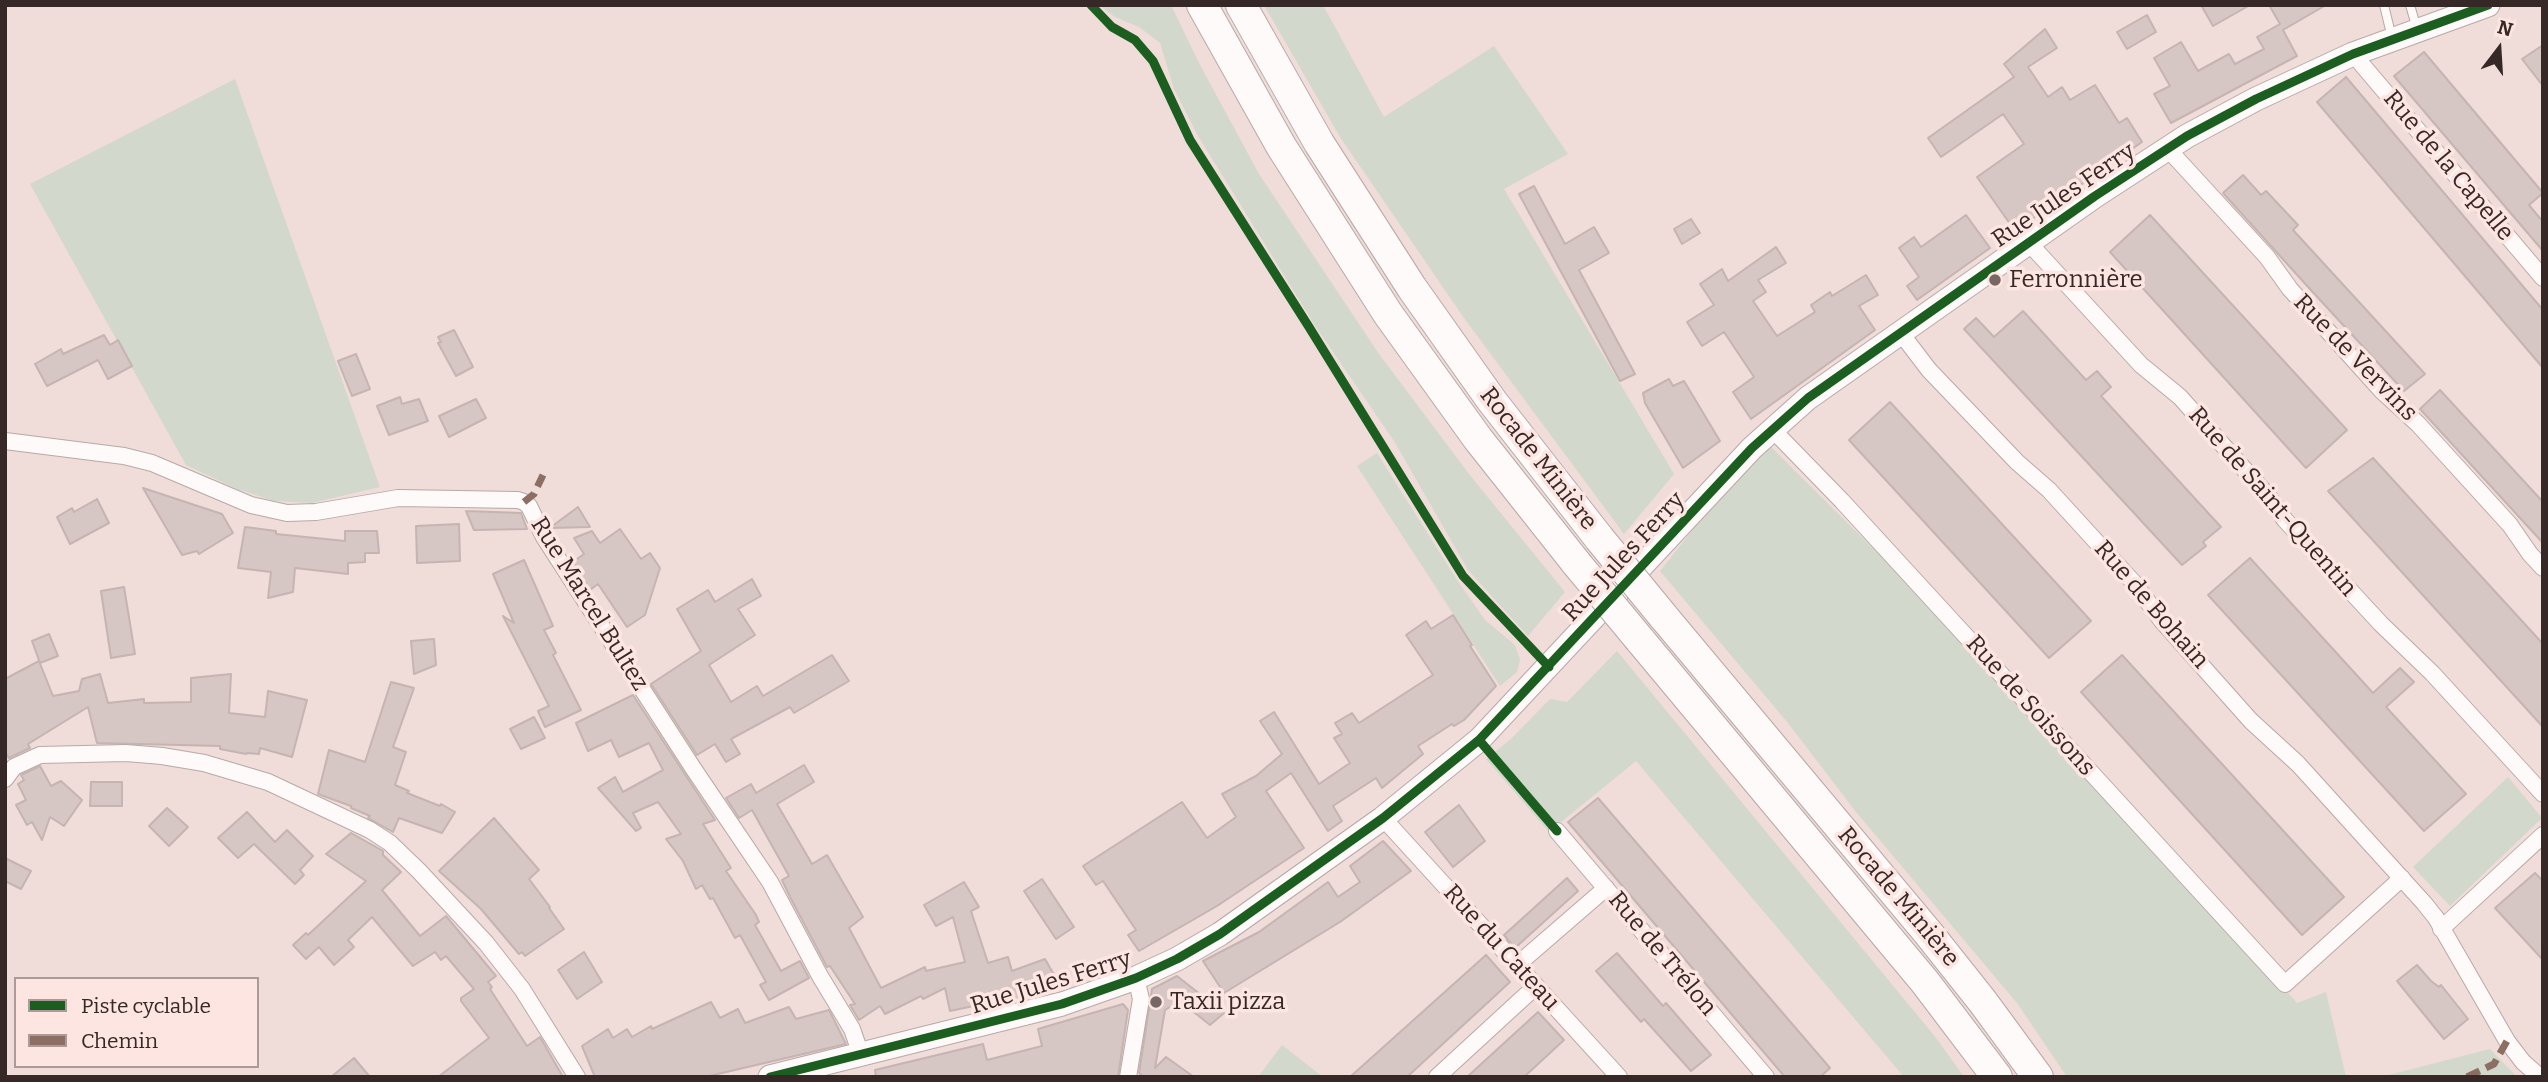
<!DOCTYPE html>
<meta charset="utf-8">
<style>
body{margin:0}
#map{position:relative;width:2548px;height:1082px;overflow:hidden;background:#f0dcd9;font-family:Bitter,serif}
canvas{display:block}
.frame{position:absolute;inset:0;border:7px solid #362826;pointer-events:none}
.legend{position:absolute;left:14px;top:977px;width:245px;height:91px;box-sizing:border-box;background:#fde5e2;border:2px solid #ad9997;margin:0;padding:9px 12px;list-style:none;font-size:21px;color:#362826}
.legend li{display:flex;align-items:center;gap:14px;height:35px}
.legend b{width:35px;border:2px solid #ad9997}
.north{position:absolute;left:2464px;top:14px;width:70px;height:70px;-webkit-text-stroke:5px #fde5e2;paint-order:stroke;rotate:17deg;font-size:19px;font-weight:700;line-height:28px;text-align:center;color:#362826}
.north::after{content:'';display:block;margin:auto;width:24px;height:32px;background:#362826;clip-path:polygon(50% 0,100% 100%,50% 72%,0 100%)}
</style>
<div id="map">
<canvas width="2548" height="1082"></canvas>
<div class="frame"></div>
<ul class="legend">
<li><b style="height:9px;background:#1b5e20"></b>Piste cyclable</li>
<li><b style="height:9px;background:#8d6e63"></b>Chemin</li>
</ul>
<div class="north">N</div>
</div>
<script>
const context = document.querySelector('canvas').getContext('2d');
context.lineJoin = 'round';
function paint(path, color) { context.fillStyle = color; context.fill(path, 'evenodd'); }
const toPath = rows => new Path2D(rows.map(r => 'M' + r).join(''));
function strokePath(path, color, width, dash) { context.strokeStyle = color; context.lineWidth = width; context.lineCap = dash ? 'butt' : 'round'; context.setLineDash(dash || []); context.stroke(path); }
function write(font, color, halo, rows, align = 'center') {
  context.font = font + ' Bitter,serif'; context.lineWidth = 7; context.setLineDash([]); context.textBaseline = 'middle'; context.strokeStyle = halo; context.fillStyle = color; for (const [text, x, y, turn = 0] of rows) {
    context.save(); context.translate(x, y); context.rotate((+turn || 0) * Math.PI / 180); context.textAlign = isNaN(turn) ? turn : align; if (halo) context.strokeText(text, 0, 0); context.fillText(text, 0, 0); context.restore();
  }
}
paint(toPath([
 [1099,5,1171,5,1199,63,1259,174,1379,354,1469,474,1565,592,1528,636,1468,570,1394,441,1316,327,1198,136,1174,89,1160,43,1139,27,1115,17],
 [1264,5,1323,5,1384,117,1494,46,1568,154,1504,189,1674,474,1624,534,1464,318,1340,137],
 [235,79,380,487,312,503,274,501,237,489,186,465,30,184],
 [1770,446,1927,602,2297,1003,2326,992,2346,1077,2067,1077,2017,1003,1856,812,1788,723,1660,571,1710,508],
 [1377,453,1457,580,1485,620,1515,645,1520,660,1517,672,1500,686,1357,466],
 [1617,651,1937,1039,1964,1077,1904,1077,1636,761,1549,832,1486,759,1511,739,1550,699,1567,702],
 [2508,777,2542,818,2450,906,2413,867],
 [1282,1045,1323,1077,1258,1077],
 [2490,1049,2516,1076,2381,1077]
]), '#d3d8cc');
const building = toPath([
 [2201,5,2250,5,2213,26,2201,5],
 [2269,5,2326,5,2283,30,2297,56,2171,123,2154,94,2170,86,2154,58,2181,42,2198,71,2229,54,2235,64,2264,49,2257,37,2280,24,2269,5],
 [2147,15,2156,32,2127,49,2117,32,2147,15],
 [2045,29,2057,48,2028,67,2048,97,2062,87,2070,100,2095,85,2119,123,2127,118,2142,142,2015,231,1977,177,2024,144,2003,114,1941,157,1928,138,2014,77,2004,64,2045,29],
 [2543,45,2543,86,2522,59,2543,45],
 [2424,52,2543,193,2529,205,2543,222,2543,251,2394,76,2424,52],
 [2346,77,2543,310,2543,368,2317,102,2346,77],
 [2243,175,2261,195,2266,191,2298,225,2293,230,2425,374,2404,391,2309,288,2223,193,2243,175],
 [1534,186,1565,244,1594,227,1609,253,1579,270,1635,374,1620,381,1519,194,1534,186],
 [1966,215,1990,248,1917,300,1907,286,1919,277,1899,248,1914,237,1921,247,1966,215],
 [2150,215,2347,430,2306,468,2110,252,2150,215],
 [1691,219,1700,233,1682,244,1674,229,1691,219],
 [1776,247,1786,263,1758,280,1766,292,1753,301,1777,336,1815,312,1811,305,1830,292,1832,296,1866,275,1878,295,1859,306,1875,330,1751,419,1733,392,1754,377,1724,332,1702,346,1687,322,1714,305,1700,284,1722,269,1728,281,1776,247],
 [2023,311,2086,380,2097,371,2111,387,2101,396,2221,527,2203,542,2206,546,2182,565,1964,329,1976,318,1994,337,2023,311],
 [454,330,473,367,456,376,438,343,441,342,438,337,454,330],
 [104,335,110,345,118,340,132,366,108,379,98,360,47,386,35,364,61,349,63,354,104,335],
 [356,354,370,389,352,396,338,361,356,354],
 [1669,379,1673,386,1684,381,1720,441,1683,468,1645,403,1643,393,1669,379],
 [2440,390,2543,502,2543,543,2420,409,2440,390],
 [400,397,402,404,419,399,428,421,389,435,377,406,400,397],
 [476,399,486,418,449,437,439,416,476,399],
 [1890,402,2091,621,2049,658,1849,440,1890,402],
 [2373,458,2543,644,2543,727,2328,491,2373,458],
 [143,488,222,514,233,533,199,554,197,551,182,555,143,488],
 [97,499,109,523,70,544,57,517,72,508,74,512,97,499],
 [578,507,590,527,551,528,551,527,578,507],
 [466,511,521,513,527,529,474,530,466,511],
 [459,524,460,561,417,563,416,526,459,524],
 [245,527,276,531,276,534,345,541,345,531,377,531,379,553,365,553,365,562,348,563,348,574,295,568,293,592,268,598,271,572,238,568,245,527],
 [620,529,641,559,650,553,660,568,645,615,627,627,598,584,590,590,573,562,584,554,574,538,592,531,600,543,620,529],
 [2250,558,2373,693,2400,668,2414,682,2386,707,2466,794,2424,831,2208,595,2250,558],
 [524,560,553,626,544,630,556,653,553,655,581,710,545,727,538,711,549,706,503,616,514,623,493,574,524,560],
 [752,579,761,596,738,609,755,635,709,665,731,702,757,686,763,696,832,655,849,681,794,713,790,707,731,739,740,754,726,762,715,744,697,755,651,684,701,651,677,609,708,590,715,602,752,579],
 [124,587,135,654,111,658,101,591,124,587],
 [1453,615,1472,645,1470,646,1496,686,1464,720,1454,726,1452,724,1418,746,1423,754,1382,788,1376,778,1333,806,1342,821,1328,831,1291,773,1266,791,1304,848,1217,906,1139,951,1128,935,1136,930,1103,881,1096,885,1083,866,1182,802,1207,838,1236,817,1222,794,1256,776,1282,754,1260,721,1274,712,1319,784,1350,763,1334,738,1342,734,1335,723,1352,713,1359,723,1433,675,1406,635,1426,621,1431,629,1453,615],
 [49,634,58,656,40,663,32,641,49,634],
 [434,639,436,665,414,674,411,641,434,639],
 [2122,655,2344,897,2302,935,2081,692,2122,655],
 [39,661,53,696,79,691,82,679,100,674,108,703,144,699,144,703,191,702,191,678,231,674,229,713,265,717,268,691,307,700,292,757,260,748,259,754,247,753,246,754,220,749,220,746,97,743,88,707,28,744,30,748,9,758,5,752,5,679,39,661],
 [391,682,414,688,393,747,406,752,395,785,409,791,407,793,440,806,441,804,455,812,442,833,399,818,393,832,368,818,370,816,351,808,351,806,318,794,329,750,365,762,391,682],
 [633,695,715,820,703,824,731,868,726,871,756,915,759,922,755,925,781,971,800,961,809,978,769,1000,760,985,766,982,740,935,735,938,713,898,710,899,702,885,696,889,683,861,666,839,681,834,658,802,633,813,641,828,636,831,598,788,615,777,623,792,663,770,649,743,619,757,611,740,588,751,576,723,633,695],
 [534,717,545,738,521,749,510,729,534,717],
 [804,765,814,782,777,804,812,864,827,855,863,917,849,928,881,988,925,967,926,971,965,962,953,917,936,926,924,905,964,882,979,907,971,911,988,963,1008,957,1012,971,1045,959,1061,987,1034,996,985,1009,983,1004,950,1011,945,988,923,999,921,996,885,1014,880,1006,859,1020,850,1005,855,1004,830,966,827,967,790,897,782,880,789,876,752,810,739,818,726,798,751,784,756,793,804,765],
 [40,766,51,786,61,781,82,800,64,826,50,817,42,840,32,822,27,825,16,805,26,800,18,784,24,780,21,775,40,766],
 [91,782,122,782,122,806,90,806,91,782],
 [1598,798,1830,1068,1820,1077,1785,1077,1568,822,1598,798],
 [1459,805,1485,841,1453,867,1425,832,1459,805],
 [167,808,188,827,169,846,149,826,167,808],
 [247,812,275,842,287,830,313,856,300,870,304,875,295,884,254,844,238,858,218,838,247,812],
 [494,818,539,870,529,879,550,907,549,908,564,929,525,956,522,952,519,954,481,909,439,871,494,818],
 [351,833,383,851,383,855,401,872,382,890,420,936,446,916,496,976,488,982,492,987,490,989,527,1046,540,1037,563,1077,438,1077,489,1038,461,1001,461,998,474,989,446,956,441,960,435,952,413,966,372,917,348,940,354,947,334,965,319,947,306,959,293,945,306,933,308,935,366,881,326,854,351,833],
 [1383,841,1411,871,1340,922,1224,993,1203,961,1259,932,1328,882,1338,897,1360,882,1350,866,1383,841],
 [5,858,31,871,21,889,5,881,5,858],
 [2535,873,2543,881,2543,960,2495,908,2535,873],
 [1567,878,1578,891,1515,948,1504,935,1567,878],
 [1042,879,1074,927,1056,939,1024,891,1042,879],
 [584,952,602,982,577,999,558,970,584,952],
 [1617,953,1663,1006,1666,1003,1711,1055,1691,1071,1644,1019,1641,1022,1596,971,1617,953],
 [1486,955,1510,982,1407,1077,1350,1077,1486,955],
 [2417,965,2431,981,2439,987,2441,985,2468,1019,2444,1039,2397,981,2417,965],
 [1177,976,1224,1013,1210,1025,1180,1001,1165,1010,1155,1068,1166,1057,1194,1077,1144,1077,1139,1073,1152,989,1177,976],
 [711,1002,720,1018,738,1009,745,1023,789,1007,796,1019,829,1010,846,1044,705,1077,595,1077,582,1046,608,1029,613,1038,627,1029,632,1037,651,1026,652,1029,711,1002],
 [1123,1004,1128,1010,1118,1077,876,1077,875,1070,983,1044,987,1060,1042,1046,1038,1029,1123,1004],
 [1538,1012,1564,1040,1524,1077,1467,1077,1538,1012],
 [354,1058,370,1077,331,1077,354,1058]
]);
paint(building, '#d6c6c4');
strokePath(building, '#c5b4b2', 2);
const lane = toPath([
 [2384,5,2392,38],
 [2410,5,2417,29]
]);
const street = toPath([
 [2353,54,2543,278],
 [2167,148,2267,257,2290,289,2381,390,2418,424,2510,525,2530,554,2543,568],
 [2028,242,2141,365,2180,397,2269,497,2285,520,2381,624,2432,673,2543,794],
 [1900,332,1929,370,2017,462,2049,490,2134,583,2162,621,2251,721,2298,764,2424,903,2436,918,2507,1041,2523,1062,2540,1077],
 [1772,429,1842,501,2285,984,2402,878],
 [5,441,124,456,152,463,251,505,287,513,316,512,398,498,518,500,524,502,529,506,544,537,693,768,770,882,820,976,852,1029,861,1055],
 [5,779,14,767,40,755,126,753,162,756,204,763,268,782,370,830,390,843,419,871,486,943,522,989,577,1077],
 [1383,818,1619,1077],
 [1557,831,1766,1077],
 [2441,929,2543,835],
 [1517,965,1606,888],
 [1128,1077,1141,999,1136,978],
 [1437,1077,1536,986]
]);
const secondary = toPath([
 [770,1077,1062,1004,1136,978,1177,959,1220,934,1383,818,1479,740,1752,448,1808,398,2095,196,2187,136,2256,99,2353,54,2488,5]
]);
const highway = toPath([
 [1202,5,1281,146,1388,314,1478,439,1577,564],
 [1241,5,1319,143,1412,288,1492,401,1599,538],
 [1663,616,1929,934,1983,1002,2038,1077],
 [1640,640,1925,982,1997,1077]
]);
strokePath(lane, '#b8a9a7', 10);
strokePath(street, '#b8a9a7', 18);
strokePath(secondary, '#b8a9a7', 25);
strokePath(highway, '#b8a9a7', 32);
strokePath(lane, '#fdfaf9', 8);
strokePath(street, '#fdfaf9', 16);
strokePath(secondary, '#fdfaf9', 23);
strokePath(highway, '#fdfaf9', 30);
const highwayBridge = toPath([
 [1599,538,1663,616],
 [1577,564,1640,640]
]);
strokePath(highwayBridge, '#b8a9a7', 32, []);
strokePath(highwayBridge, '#fdfaf9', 30);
strokePath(toPath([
 [524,502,534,494,543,475],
 [2467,1077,2494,1064,2507,1041]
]), '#8d6e63', 7, [14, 7]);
strokePath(toPath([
 [1091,5,1112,27,1135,40,1153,61,1190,140,1309,327,1463,576,1549,667],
 [1479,740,1557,831],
 [770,1077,1062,1004,1136,978,1177,959,1220,934,1383,818,1479,740,1752,448,1808,398,2095,196,2187,136,2256,99,2353,54,2488,5]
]), '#1b5e20', 9);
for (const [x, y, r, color] of [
 [1995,280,7,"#776765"],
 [1156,1002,7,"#776765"]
]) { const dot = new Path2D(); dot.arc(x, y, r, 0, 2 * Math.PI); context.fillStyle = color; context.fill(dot); strokePath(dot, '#fde5e2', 2.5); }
write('24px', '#362826', '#fde5e2', [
 ["Rue de la Capelle",2448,166,50],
 ["Rue Jules Ferry",2064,196,-34],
 ["Rue de Vervins",2355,358,46],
 ["Rocade Minière",1538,459,52],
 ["Rue de Saint-Quentin",2272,502,49],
 ["Rue Jules Ferry",1624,557,-47],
 ["Rue Marcel Bultez",589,604,58],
 ["Rue de Bohain",2151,605,49],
 ["Rue de Soissons",2030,706,48],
 ["Rocade Minière",1898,897,50],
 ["Rue du Cateau",1501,948,48],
 ["Rue de Trélon",1662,954,50],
 ["Rue Jules Ferry",1051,983,-17]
]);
write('24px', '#362826', '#fde5e2', [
 ["Ferronnière",2009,280],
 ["Taxii pizza",1170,1002]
], 'left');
</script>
